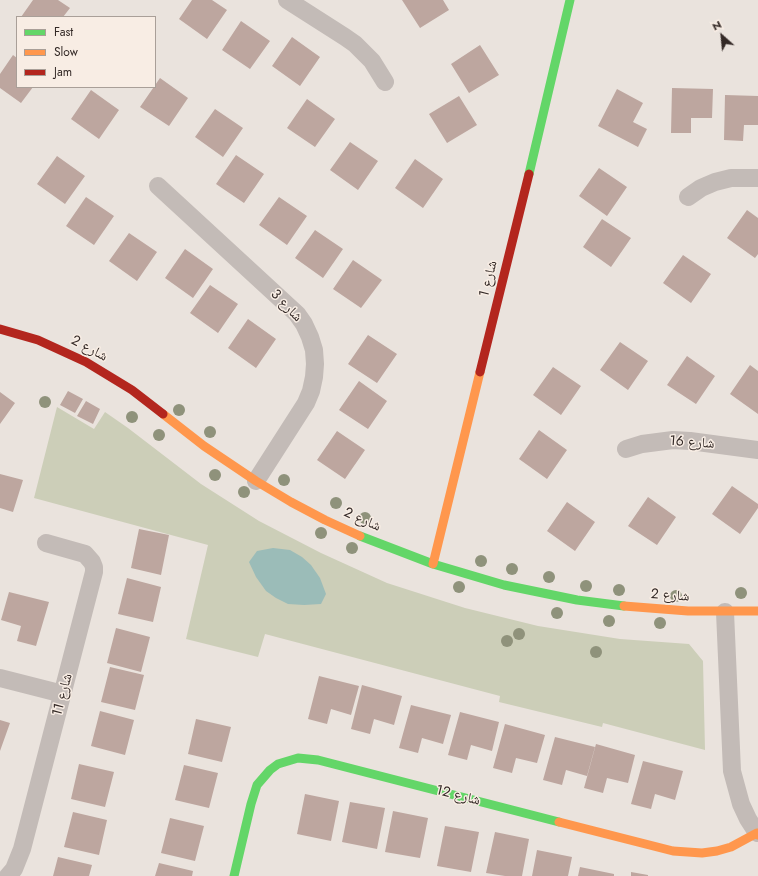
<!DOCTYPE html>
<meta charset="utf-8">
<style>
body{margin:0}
#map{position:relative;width:758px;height:876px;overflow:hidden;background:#eae3dd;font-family:Jost,sans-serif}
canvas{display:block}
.legend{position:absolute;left:16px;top:16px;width:140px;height:72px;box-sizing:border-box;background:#f8ede4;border:1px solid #a99f98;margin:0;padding:5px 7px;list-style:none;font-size:12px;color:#332926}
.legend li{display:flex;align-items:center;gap:8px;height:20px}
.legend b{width:20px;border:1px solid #a99f98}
.north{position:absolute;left:702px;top:16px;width:40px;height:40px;-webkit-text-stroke:3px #f8ede4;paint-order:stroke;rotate:333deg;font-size:11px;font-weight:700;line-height:16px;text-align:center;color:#332926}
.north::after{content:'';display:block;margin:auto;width:14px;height:18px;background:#332926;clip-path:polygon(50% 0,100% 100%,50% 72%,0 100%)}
</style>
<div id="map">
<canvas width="758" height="876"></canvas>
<ul class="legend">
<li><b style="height:5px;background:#63d668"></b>Fast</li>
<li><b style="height:5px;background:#ff974d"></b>Slow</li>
<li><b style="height:5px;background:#b3261e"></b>Jam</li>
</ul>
<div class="north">N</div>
</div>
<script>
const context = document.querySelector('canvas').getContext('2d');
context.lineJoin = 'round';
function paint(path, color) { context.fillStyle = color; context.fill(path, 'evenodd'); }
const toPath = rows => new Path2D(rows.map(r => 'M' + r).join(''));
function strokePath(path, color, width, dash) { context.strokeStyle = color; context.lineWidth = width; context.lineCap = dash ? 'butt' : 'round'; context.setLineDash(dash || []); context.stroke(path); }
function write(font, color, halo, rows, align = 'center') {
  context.font = font + ' Jost,"Noto Naskh Arabic",sans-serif'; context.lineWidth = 3; context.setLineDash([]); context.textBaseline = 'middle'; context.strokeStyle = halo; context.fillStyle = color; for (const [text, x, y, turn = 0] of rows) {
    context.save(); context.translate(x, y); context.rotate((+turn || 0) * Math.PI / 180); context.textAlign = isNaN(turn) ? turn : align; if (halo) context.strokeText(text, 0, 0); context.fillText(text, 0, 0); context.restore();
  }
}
paint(toPath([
 [57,407,94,429,105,412,128,428,201,484,259,521,321,553,387,583,465,608,538,626,620,639,689,644,703,661,705,750,603,723,602,727,499,702,500,696,265,634,258,657,186,639,208,545,34,498]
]), '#ccceb8');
paint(toPath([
 [273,548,290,550,302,557,311,565,320,578,326,594,321,604,304,605,288,604,276,598,266,591,256,577,249,562,257,551]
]), '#9bbcb8');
paint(toPath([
 [33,0,58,0,70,8,63,17,21,17],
 [192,0,212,0,227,10,207,39,179,19],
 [402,0,443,0,449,10,420,28],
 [241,21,270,41,250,69,222,50],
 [292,37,320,57,300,86,272,66],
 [480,45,499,75,469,93,451,64],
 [13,55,17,58,17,87,33,87,21,103,0,88,0,74],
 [160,78,188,98,169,126,140,107],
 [672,88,713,89,712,118,691,118,691,133,671,133],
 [617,89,643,103,633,122,647,129,638,147,598,126],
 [91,90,119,110,99,139,71,119],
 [725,95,758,96,758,125,744,125,743,141,724,140],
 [459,96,477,125,447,143,429,114],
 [307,99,335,119,315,147,287,128],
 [215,109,243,128,223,157,195,137],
 [350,142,378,161,358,190,330,170],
 [236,155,264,174,244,203,216,184],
 [57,156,85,176,65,204,37,184],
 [415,159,443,179,423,208,395,188],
 [599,168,627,187,607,216,579,196],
 [86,197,114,216,94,245,66,226],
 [279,197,307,216,287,245,259,225],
 [747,210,758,218,758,254,755,258,727,238],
 [602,219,631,238,611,267,583,247],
 [315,230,343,249,323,278,295,258],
 [129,233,157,252,137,281,109,261],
 [185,249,213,269,193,298,165,278],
 [683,255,711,274,691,303,663,283],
 [353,260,382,280,361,308,333,289],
 [210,285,238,304,218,333,190,313],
 [248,319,276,339,256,368,228,348],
 [368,335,397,354,377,383,348,364],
 [620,342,648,361,628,390,600,370],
 [687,356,715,376,696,404,667,385],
 [750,365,758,371,758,414,730,394],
 [553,367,581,386,561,415,533,395],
 [359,381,387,401,368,429,339,410],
 [68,391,83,399,75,413,60,405],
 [0,392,15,403,0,424],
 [86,401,100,409,93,424,77,416],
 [539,430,567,450,547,479,519,459],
 [337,431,365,450,345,479,317,460],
 [0,474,23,480,13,512,0,508],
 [732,486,758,504,758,508,740,534,712,514],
 [648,497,676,517,657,545,628,526],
 [567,502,595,522,575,551,547,531],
 [139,529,169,535,161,575,131,568],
 [127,578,161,587,153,622,118,614],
 [9,592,49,602,36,646,17,641,21,626,1,620],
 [116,628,150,637,141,672,107,663],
 [110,667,144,675,135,710,101,702],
 [319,676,359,686,351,715,331,709,327,724,308,719],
 [362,685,402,696,394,725,374,719,370,734,351,729],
 [411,705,451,715,443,744,422,738,418,753,399,748],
 [100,711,134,720,125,755,91,746],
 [460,712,499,722,492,751,471,745,467,760,448,755],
 [196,719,231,727,222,762,188,754],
 [0,720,10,723,0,751],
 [505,724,545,735,537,763,516,758,512,773,493,768],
 [555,737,595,747,587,776,566,770,562,785,543,780],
 [596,744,635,755,628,783,607,778,603,793,584,788],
 [643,761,683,771,675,800,655,794,651,809,631,804],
 [79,764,114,772,105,807,71,799],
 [184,765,218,773,209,808,175,800],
 [305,794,339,801,331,841,297,834],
 [350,802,385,808,377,849,342,842],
 [393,811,428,818,420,858,385,852],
 [73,812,107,820,99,855,64,847],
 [170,818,204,826,195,861,161,853],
 [445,826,479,832,471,872,437,866],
 [495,832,529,839,522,876,505,876,486,873],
 [537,850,572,857,568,876,532,876],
 [58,857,92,865,89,876,53,876],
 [159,863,193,871,192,876,155,876],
 [580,867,614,874,614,876,578,876],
 [631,872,648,875,648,876,631,876]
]), '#bda69f');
strokePath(toPath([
 [287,0,345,37,355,44,372,61,385,82],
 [158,186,297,314,304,324,310,337,314,350,315,364,314,377,311,391,306,403,256,481],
 [688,197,701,188,715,182,731,178,758,178],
 [626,449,642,444,673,440,690,441,758,450],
 [725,612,732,771,741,804,748,819,757,833],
 [0,678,63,694],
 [8,876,14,869,22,849,94,572,94,567,92,562,85,554,46,543]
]), '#c3bbb7', 18);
strokePath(toPath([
 [529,174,570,0],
 [360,536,433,564,504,585,577,600,624,606],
 [234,876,251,804,257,785,270,770,278,764,298,758,318,760,559,822]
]), '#63d668', 9);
strokePath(toPath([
 [163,414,204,446,256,481,291,502,325,520,360,536],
 [433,564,480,372],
 [624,606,688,611,758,611],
 [559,822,673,851,702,853,717,851,731,847,757,833,758,835]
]), '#ff974d', 9);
strokePath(toPath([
 [0,329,38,340,86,362,132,390,163,414],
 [480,372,529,174]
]), '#b3261e', 9);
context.fillStyle = '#8f927b';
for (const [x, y] of [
 [45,402],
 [179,410],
 [132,417],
 [210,432],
 [159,435],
 [215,475],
 [284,480],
 [244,492],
 [336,503],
 [365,518],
 [321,533],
 [352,548],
 [481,561],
 [512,569],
 [549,577],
 [586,586],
 [459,587],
 [619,590],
 [741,593],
 [676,596],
 [557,613],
 [609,621],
 [660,623],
 [519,634],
 [507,641],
 [596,652]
]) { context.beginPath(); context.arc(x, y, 6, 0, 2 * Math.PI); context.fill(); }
write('14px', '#332926', '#f8ede4', [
 ["شارع 1",489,279,-76],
 ["شارع 3",286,306,46],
 ["شارع 2",89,349,28],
 ["شارع 16",692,443,4],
 ["شارع 2",362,520,24],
 ["شارع 2",670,596,4],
 ["شارع 11",63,695,-75],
 ["شارع 12",458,796,14]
]);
</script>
